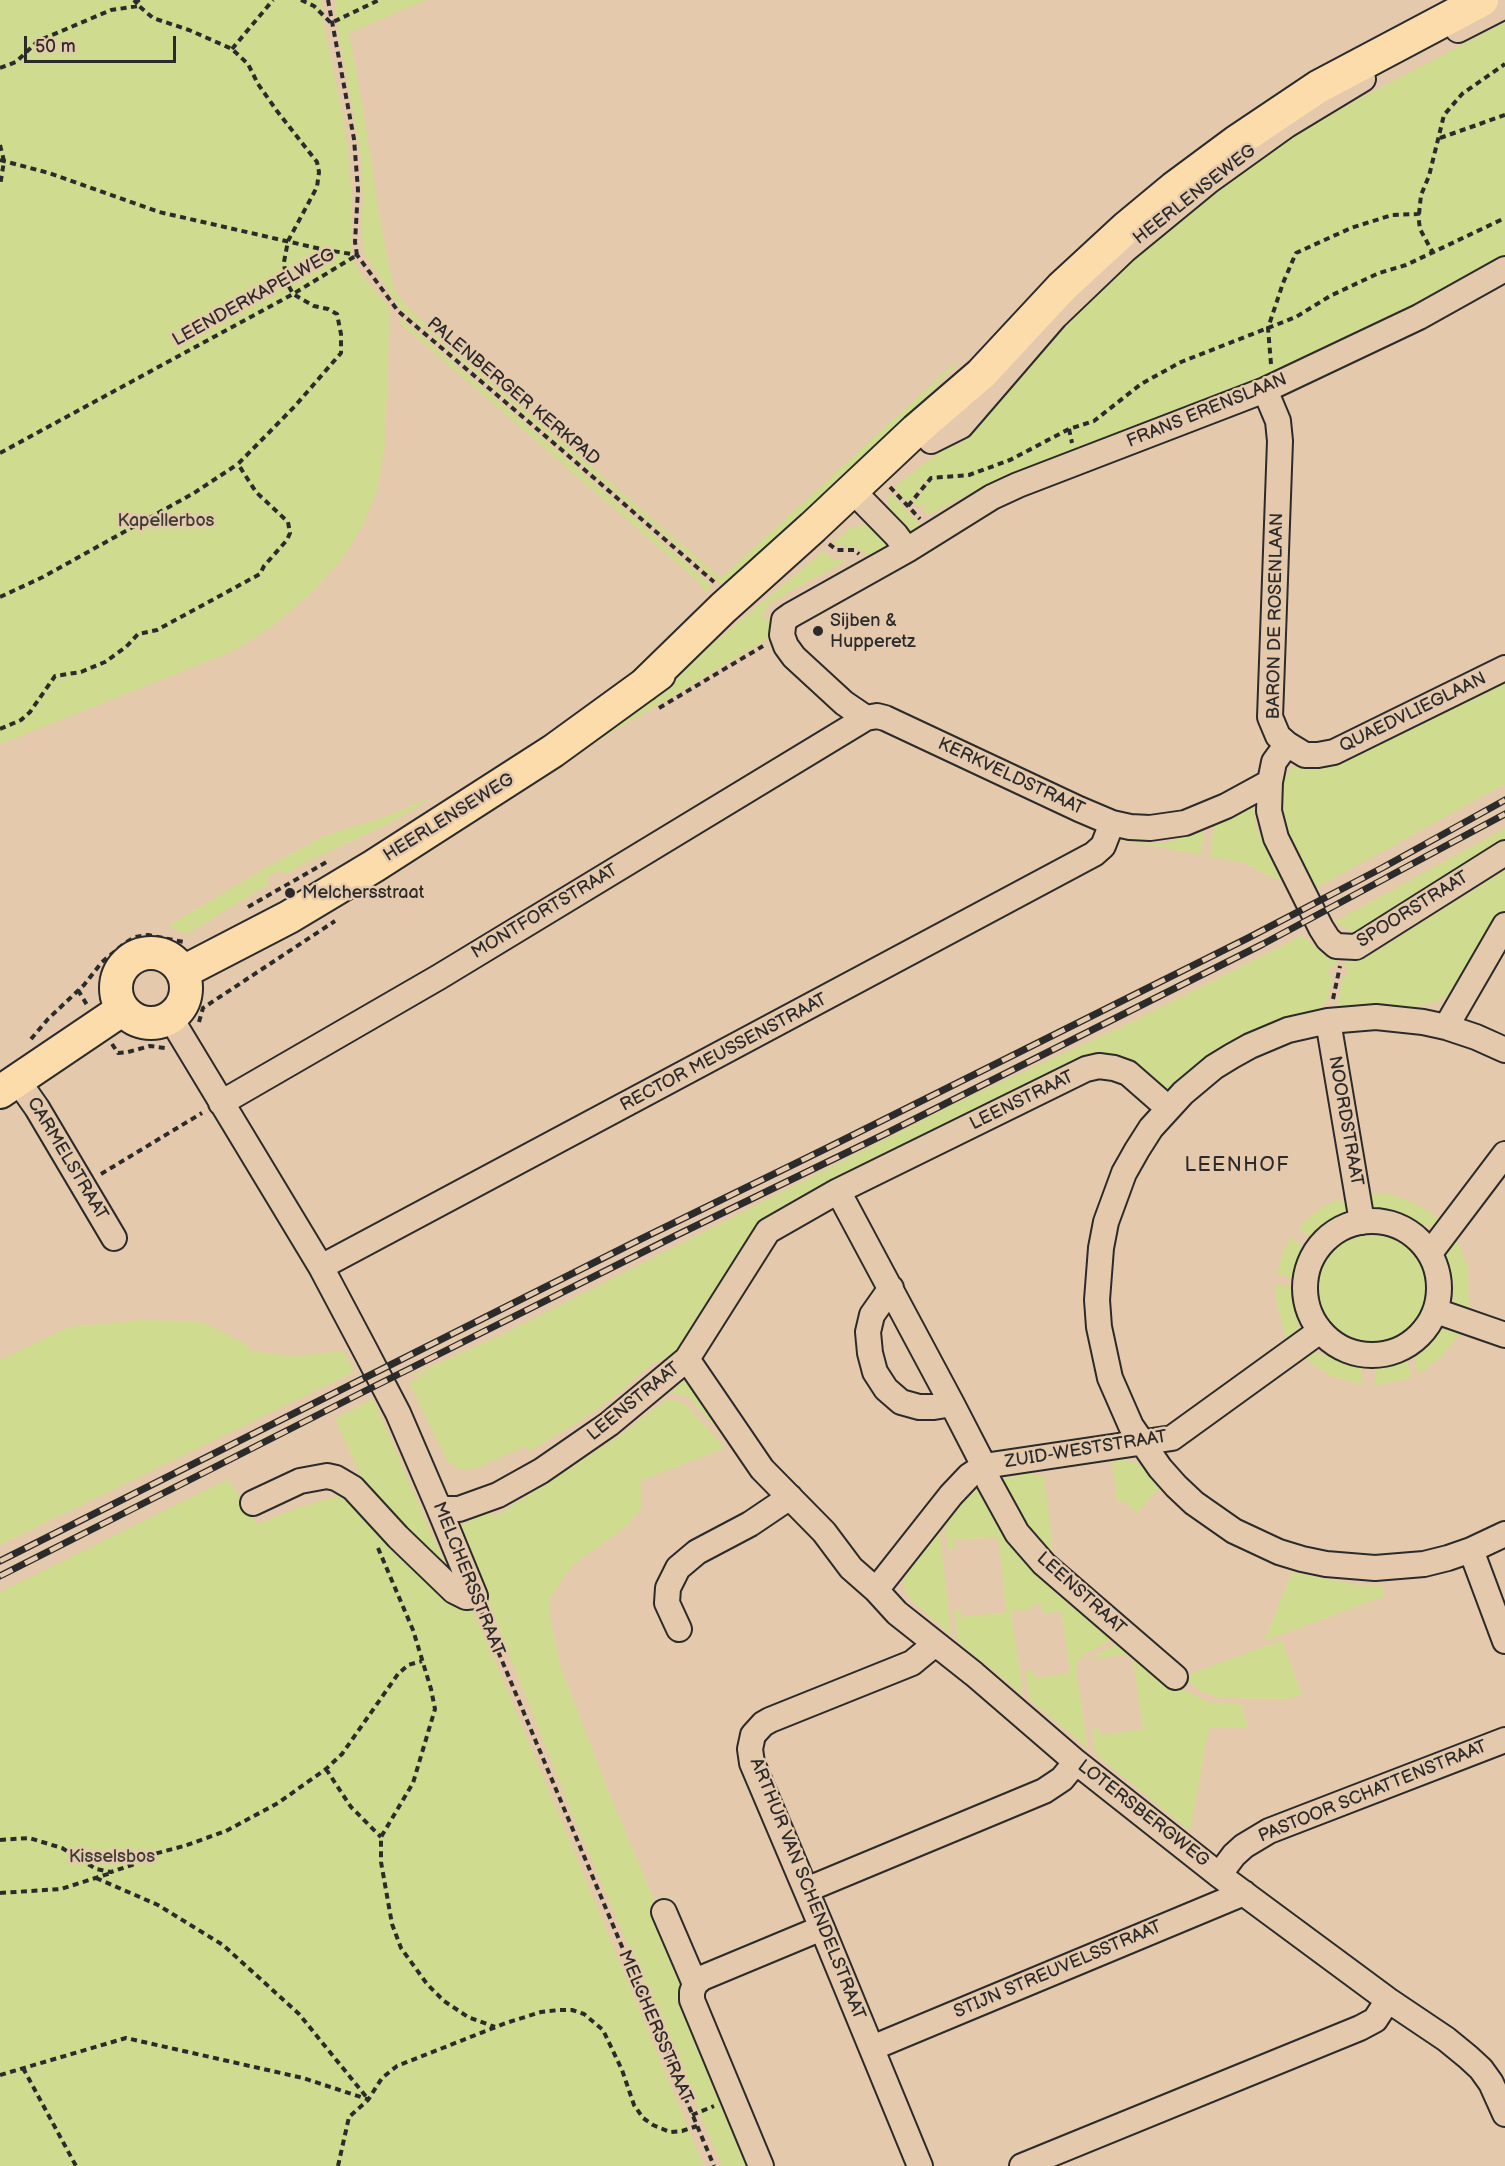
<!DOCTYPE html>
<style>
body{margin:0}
#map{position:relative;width:1505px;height:2166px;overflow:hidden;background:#e5c9ad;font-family:"Balsamiq Sans",sans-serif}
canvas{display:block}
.scale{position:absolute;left:24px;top:36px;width:152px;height:27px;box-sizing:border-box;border:3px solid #2b2b2b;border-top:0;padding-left:8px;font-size:18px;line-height:21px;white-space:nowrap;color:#2b2b2b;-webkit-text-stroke:4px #e5c9ad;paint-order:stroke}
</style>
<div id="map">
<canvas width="1505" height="2166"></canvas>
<div class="scale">50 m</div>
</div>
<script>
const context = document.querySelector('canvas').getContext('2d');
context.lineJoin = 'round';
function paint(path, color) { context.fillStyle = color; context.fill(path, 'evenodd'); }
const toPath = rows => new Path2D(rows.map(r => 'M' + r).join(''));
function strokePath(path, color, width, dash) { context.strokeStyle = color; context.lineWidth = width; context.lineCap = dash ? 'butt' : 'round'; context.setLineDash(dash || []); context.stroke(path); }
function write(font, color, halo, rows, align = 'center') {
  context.font = font + ' "Balsamiq Sans",sans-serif'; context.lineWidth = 5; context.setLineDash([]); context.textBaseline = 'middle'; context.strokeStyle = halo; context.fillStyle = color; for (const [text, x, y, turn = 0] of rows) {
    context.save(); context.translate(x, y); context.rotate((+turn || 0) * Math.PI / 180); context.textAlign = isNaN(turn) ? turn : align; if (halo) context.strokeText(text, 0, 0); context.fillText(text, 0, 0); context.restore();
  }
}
paint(toPath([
 [0,0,322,0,323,21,343,115,348,152,351,187,351,255,361,274,390,308,385,447,377,490,365,521,345,555,313,591,270,628,231,652,0,744],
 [335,0,426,0,349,33,367,132,378,210,394,289,405,304,426,324,721,578,958,360,957,365,878,447,825,496,817,500,723,585,399,307,364,253,361,229,363,198,361,156,336,21],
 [1505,22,1505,254,1453,285,1286,367,985,486,931,514,926,513,921,510,926,508,921,503,919,508,913,502,935,475,930,476,908,503,895,488,896,485,947,446,959,445,1073,314,1152,241,1205,199,1295,135,1334,112],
 [398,316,563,456,712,586,705,592,700,583,402,325],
 [891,494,922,527,917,531,907,531,892,516,888,501,889,495],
 [864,525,873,528,884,538,886,549,877,560,855,547,838,546,833,543,850,528],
 [824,551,831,558,846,561,771,602,765,609,762,618,774,622,772,636,491,805,616,719,688,664],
 [1505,678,1505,784,1312,890,1281,822,1280,785,1291,768,1330,766],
 [430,797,419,806,386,825,303,864,284,875,280,870,266,878,269,884,192,931,184,934,168,926,272,864,324,836,390,815],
 [1253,805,1256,827,1283,881,1281,882,1244,863,1210,856,1214,823],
 [1203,828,1204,829,1201,855,1121,840,1127,837,1140,838,1145,843,1166,843,1175,841,1178,835],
 [1505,828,1505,845,1356,934,1334,922],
 [1505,870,1505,910,1478,957,1459,985,1452,992,1436,1002,1410,1009,1359,1010,1358,1006,1337,1007,1342,979,1348,975,1348,969,1344,967,1346,961,1355,960,1372,954],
 [1303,935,1316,948,1337,958,1336,965,1329,969,1328,973,1333,978,1327,1003,1322,1005,1320,1011,1215,1056,1173,1086,1162,1089,1132,1066,1040,1081,793,1200,769,1216,694,1320,682,1348,669,1358,654,1362,614,1397,577,1423,530,1451,526,1446,475,1469,459,1470,446,1459,409,1383,436,1368,415,1377,412,1375,509,1331,964,1099,1125,1025],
 [1363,1192,1387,1194,1400,1197,1420,1206,1444,1222,1435,1226,1420,1226,1386,1216,1373,1206],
 [1339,1199,1341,1203,1349,1200,1343,1215,1315,1241,1298,1227,1319,1209],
 '1312 1289a60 60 0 1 1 120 0a60 60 0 1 1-120 0Z',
 [1455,1234,1468,1268,1469,1313,1457,1304,1449,1292,1447,1285,1444,1263,1447,1250],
 [1291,1237,1308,1251,1298,1279,1277,1274,1283,1252],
 [1276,1284,1297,1288,1300,1321,1294,1337,1287,1344,1275,1297],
 [139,1320,200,1321,241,1341,253,1351,293,1356,344,1351,354,1372,0,1545,0,1360,69,1327],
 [1453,1327,1464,1329,1440,1358,1418,1374,1413,1351,1441,1330],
 [1315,1353,1362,1362,1361,1385,1329,1375,1301,1356],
 [1403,1357,1408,1362,1412,1377,1374,1386,1376,1363],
 [686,1379,693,1382,730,1443,687,1396,670,1393],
 [373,1398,452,1581,470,1605,490,1648,704,2166,0,2166,0,1592,228,1479,257,1524,300,1507,351,1492,363,1481,335,1419],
 [666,1399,684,1403,725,1448,640,1481,642,1508,624,1528,571,1566,550,1598,550,1618,561,1668,609,1792,687,1979,753,2166,722,2166,575,1821,458,1526,491,1511,494,1517,616,1438],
 [1118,1458,1136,1463,1156,1478,1156,1486,1159,1489,1137,1513,1123,1501,1117,1501,1112,1464,1115,1463],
 [1031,1473,1036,1476,1044,1475,1053,1554,1061,1560,1050,1561,995,1480],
 [985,1482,1119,1635,1081,1657,1077,1664,1076,1669,1088,1748,1030,1700,1025,1671,1033,1670,1035,1678,1070,1673,1061,1611,1043,1614,1041,1604,1032,1605,1032,1609,1011,1611,1023,1695,958,1642,954,1610,961,1609,962,1617,1006,1612,998,1537,954,1540,955,1549,948,1549,945,1526,964,1501],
 [940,1532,951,1635,912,1601,906,1593,903,1582,908,1571],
 [1292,1572,1359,1585,1382,1585,1385,1596,1264,1641],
 [1125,1639,1186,1693,1189,1690,1194,1695,1209,1702,1241,1704,1248,1727,1209,1728,1190,1831,1095,1754,1092,1729,1099,1728,1100,1735,1143,1729,1132,1654,1089,1659],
 [1282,1640,1302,1695,1287,1699,1219,1698,1200,1691,1187,1680,1187,1675]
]), '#cfdb8e');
const minor = toPath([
 [1458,30,1505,6],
 [1265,390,1278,421,1280,441,1270,717,1278,736,1287,744,1274,762,1270,782,1269,811,1276,838,1321,928,1328,939,1336,946,1356,947,1505,853],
 [931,441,961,426,1055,317,1125,250,1209,181,1287,125,1363,79],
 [852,490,896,535,907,550,992,497,1018,485,1265,390,1419,317,1505,269],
 [866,718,844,703,794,657,786,646,782,635,783,627,784,620,791,615,907,550],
 [1287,744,1305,755,1318,755,1334,752,1505,668],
 [170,1017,321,1267,364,1348,398,1413,438,1506,475,1596,466,1597,454,1591,398,1537,353,1488,336,1478,327,1476,300,1481,253,1503],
 [1328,1021,1362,1222],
 [1446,1027,1505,925],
 [1505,1050,1476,1037,1446,1027,1423,1022,1376,1017,1328,1021,1288,1030,1250,1046,1232,1056,1214,1067,1183,1093,1151,1128,1137,1150,1124,1173,1106,1222,1101,1248,1097,1300,1099,1327,1110,1378,1131,1426,1160,1468,1176,1486,1194,1503,1234,1531,1279,1552,1302,1559,1326,1564,1375,1568,1424,1564,1448,1558,1471,1550,1505,1534],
 [18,1081,37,1108,114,1238],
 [221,1103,439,977,866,718,877,716,885,718,1079,809,1112,823,1130,827,1150,828,1185,823,1226,806,1270,782],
 [1168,1108,1128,1073,1114,1068,1099,1066,1086,1069,838,1191,952,1404,984,1466,989,1482,1017,1533,1044,1564,1175,1677],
 '1305 1288a67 67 0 1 1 134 0a67 67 0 1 1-134 0Z',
 [1430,1253,1505,1154],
 [321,1267,1094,854,1103,846,1112,823],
 [891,1288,872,1315,868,1332,870,1353,875,1372,886,1389,901,1402,919,1407,934,1407,952,1404],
 [1436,1311,1505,1335],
 [687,1359,762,1469,824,1532,851,1568,876,1590,897,1613,974,1674,1076,1762,1219,1875,1388,2000,1446,2039,1468,2057,1481,2069,1491,2083,1505,2114],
 [438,1506,446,1509,459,1509,498,1495,541,1471,609,1424,687,1359,768,1231,838,1191],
 [1471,1550,1505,1641],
 [876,1590,951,1495,969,1476,984,1466,1172,1438,1320,1331],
 [679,1629,667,1603,668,1588,678,1568,697,1552,750,1524,790,1497],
 [1219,1875,1234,1855,1244,1846,1269,1831,1505,1740],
 [806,1890,1044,1791,1062,1779,1076,1762],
 [664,1912,695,1984],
 [872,2048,1244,1893],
 [761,2166,692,2000,692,1992,695,1984,702,1978,822,1928],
 [920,2166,822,1928,752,1763,750,1749,753,1735,763,1724,770,1720,912,1663,935,1644],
 [1022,2166,1360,2028,1375,2020,1388,2000]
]);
const major = toPath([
 [644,685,723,608,813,527,916,430,981,374,1062,287,1127,227,1174,188,1236,142,1318,87,1482,0],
 '116 988a35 35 0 1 1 70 0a35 35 0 1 1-70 0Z',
 [183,972,289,917,374,866,553,751,659,674],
 [0,1092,123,1009]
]);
strokePath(minor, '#2b2b2b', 28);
strokePath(major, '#2b2b2b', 36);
strokePath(toPath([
 [301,0,314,6,331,23,379,0],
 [328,0,354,139,358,190,355,242,357,255],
 [232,49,273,0],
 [0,68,16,62,38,41,111,10,139,6,134,0],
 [1440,138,1505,115],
 [0,145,4,161,0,186],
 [0,160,49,173,159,212,321,249,357,255,398,311,556,445,714,582],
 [1419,214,1421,195,1429,176,1444,115,1462,94,1505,64],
 [1271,364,1268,328,1283,283,1296,253,1351,228,1392,215,1418,214,1420,229,1433,253],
 [1069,429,1072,443],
 [0,453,293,294,357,255],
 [890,487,920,519],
 [908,506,931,478,969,475,1010,460,1069,429,1094,421,1141,384,1181,362,1296,317,1330,296,1379,273,1406,265,1505,218],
 [829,544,837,550,854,550,859,554],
 [0,597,43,577,194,493,238,464],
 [659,708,763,646],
 [0,729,21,720,30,712,55,676,81,672,105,662,126,647,138,634,157,630,260,574,264,566,287,540,290,533,288,522,256,492,238,464,295,406,341,353,341,334,337,314,328,309,314,306,293,294,286,281,284,262,288,241,317,187,319,172,317,162,277,111,258,84,248,64,232,49,189,30,153,18,139,6,138,0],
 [248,907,330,860],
 [78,990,87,1005],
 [1333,999,1340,966],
 [199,1022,203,1008,335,921],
 [31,1039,48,1019,84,985,102,962,125,943,135,937,148,935,184,942],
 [112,1044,118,1053,128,1052,150,1046,165,1048],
 [101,1174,202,1113],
 [378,1548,413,1630,431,1689,435,1709,413,1783,381,1837,381,1862,392,1924,401,1948,427,1984,444,2001,468,2017,495,2027],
 [482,1613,714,2166],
 [326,1769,351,1807,381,1837],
 [0,1840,29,1838,62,1848,96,1869,111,1872,132,1865,150,1855,184,1846,226,1831,278,1803,326,1769,342,1754,398,1674,408,1665,422,1661],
 [96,1878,158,1905,223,1945,299,2014,368,2099],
 [0,1893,61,1889,111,1873],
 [23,2068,76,2166],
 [0,2075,126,2038,303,2078,367,2099],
 [692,2115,714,2106],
 [338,2166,349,2117,368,2100,382,2078,397,2066,506,2023,541,2012,559,2010,572,2010,584,2014,603,2030,622,2070,634,2105,643,2118,653,2125,670,2132,682,2131,697,2126]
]), '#2b2b2b', 4, [6, 4.5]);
strokePath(minor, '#e5c9ad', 24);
strokePath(major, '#fddcac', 32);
const rail = toPath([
 [0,1561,641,1239,827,1148,1248,938,1382,868,1505,800],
 [0,1576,363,1392,677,1235,883,1135,1263,944,1505,814]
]);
strokePath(rail, '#2b2b2b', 7);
strokePath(rail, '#e5c9ad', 4.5, [14]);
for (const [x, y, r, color] of [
 [818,631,6,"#2b2b2b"],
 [290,893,6,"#2b2b2b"]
]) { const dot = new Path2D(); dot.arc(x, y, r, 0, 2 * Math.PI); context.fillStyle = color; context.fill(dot); strokePath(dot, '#e5c9ad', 2); }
write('18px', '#2b2b2b', '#e5c9ad', [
 ["HEERLENSEWEG",1195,195,-38],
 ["LEENDERKAPELWEG",254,298,-29],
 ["PALENBERGER KERKPAD",513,392,40],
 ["FRANS ERENSLAAN",1207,411,-22],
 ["BARON DE ROSENLAAN",1276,616,-89],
 ["QUAEDVLIEGLAAN",1413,713,-26],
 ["KERKVELDSTRAAT",1011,777,25],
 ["HEERLENSEWEG",449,818,-32],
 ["SPOORSTRAAT",1413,910,-32],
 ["MONTFORTSTRAAT",545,912,-31],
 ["RECTOR MEUSSENSTRAAT",724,1053,-28],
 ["LEENSTRAAT",1022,1101,-26],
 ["NOORDSTRAAT",1345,1121,80],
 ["CARMELSTRAAT",67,1159,59],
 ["LEENSTRAAT",634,1402,-39],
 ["ZUID-WESTSTRAAT",1086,1450,-9],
 ["MELCHERSSTRAAT",468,1579,68],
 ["LEENSTRAAT",1081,1594,42],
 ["PASTOOR SCHATTENSTRAAT",1373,1792,-22],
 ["LOTERSBERGWEG",1143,1814,38],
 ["ARTHUR VAN SCHENDELSTRAAT",807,1889,68],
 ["STIJN STREUVELSSTRAAT",1058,1970,-23],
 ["MELCHERSSTRAAT",655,2027,67]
]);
write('18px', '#3b3d35', '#e5c9ad', [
 ["Kapellerbos",166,521],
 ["Kisselsbos",112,1857]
]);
write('18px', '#2b2b2b', '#e5c9ad', [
 ["Sijben &",830,621],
 ["Hupperetz",830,642],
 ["Melchersstraat",302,893]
], 'left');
context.letterSpacing = '1.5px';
write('20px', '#2b2b2b', '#e5c9ad', [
 ["LEENHOF",1237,1166]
]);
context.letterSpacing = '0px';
</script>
